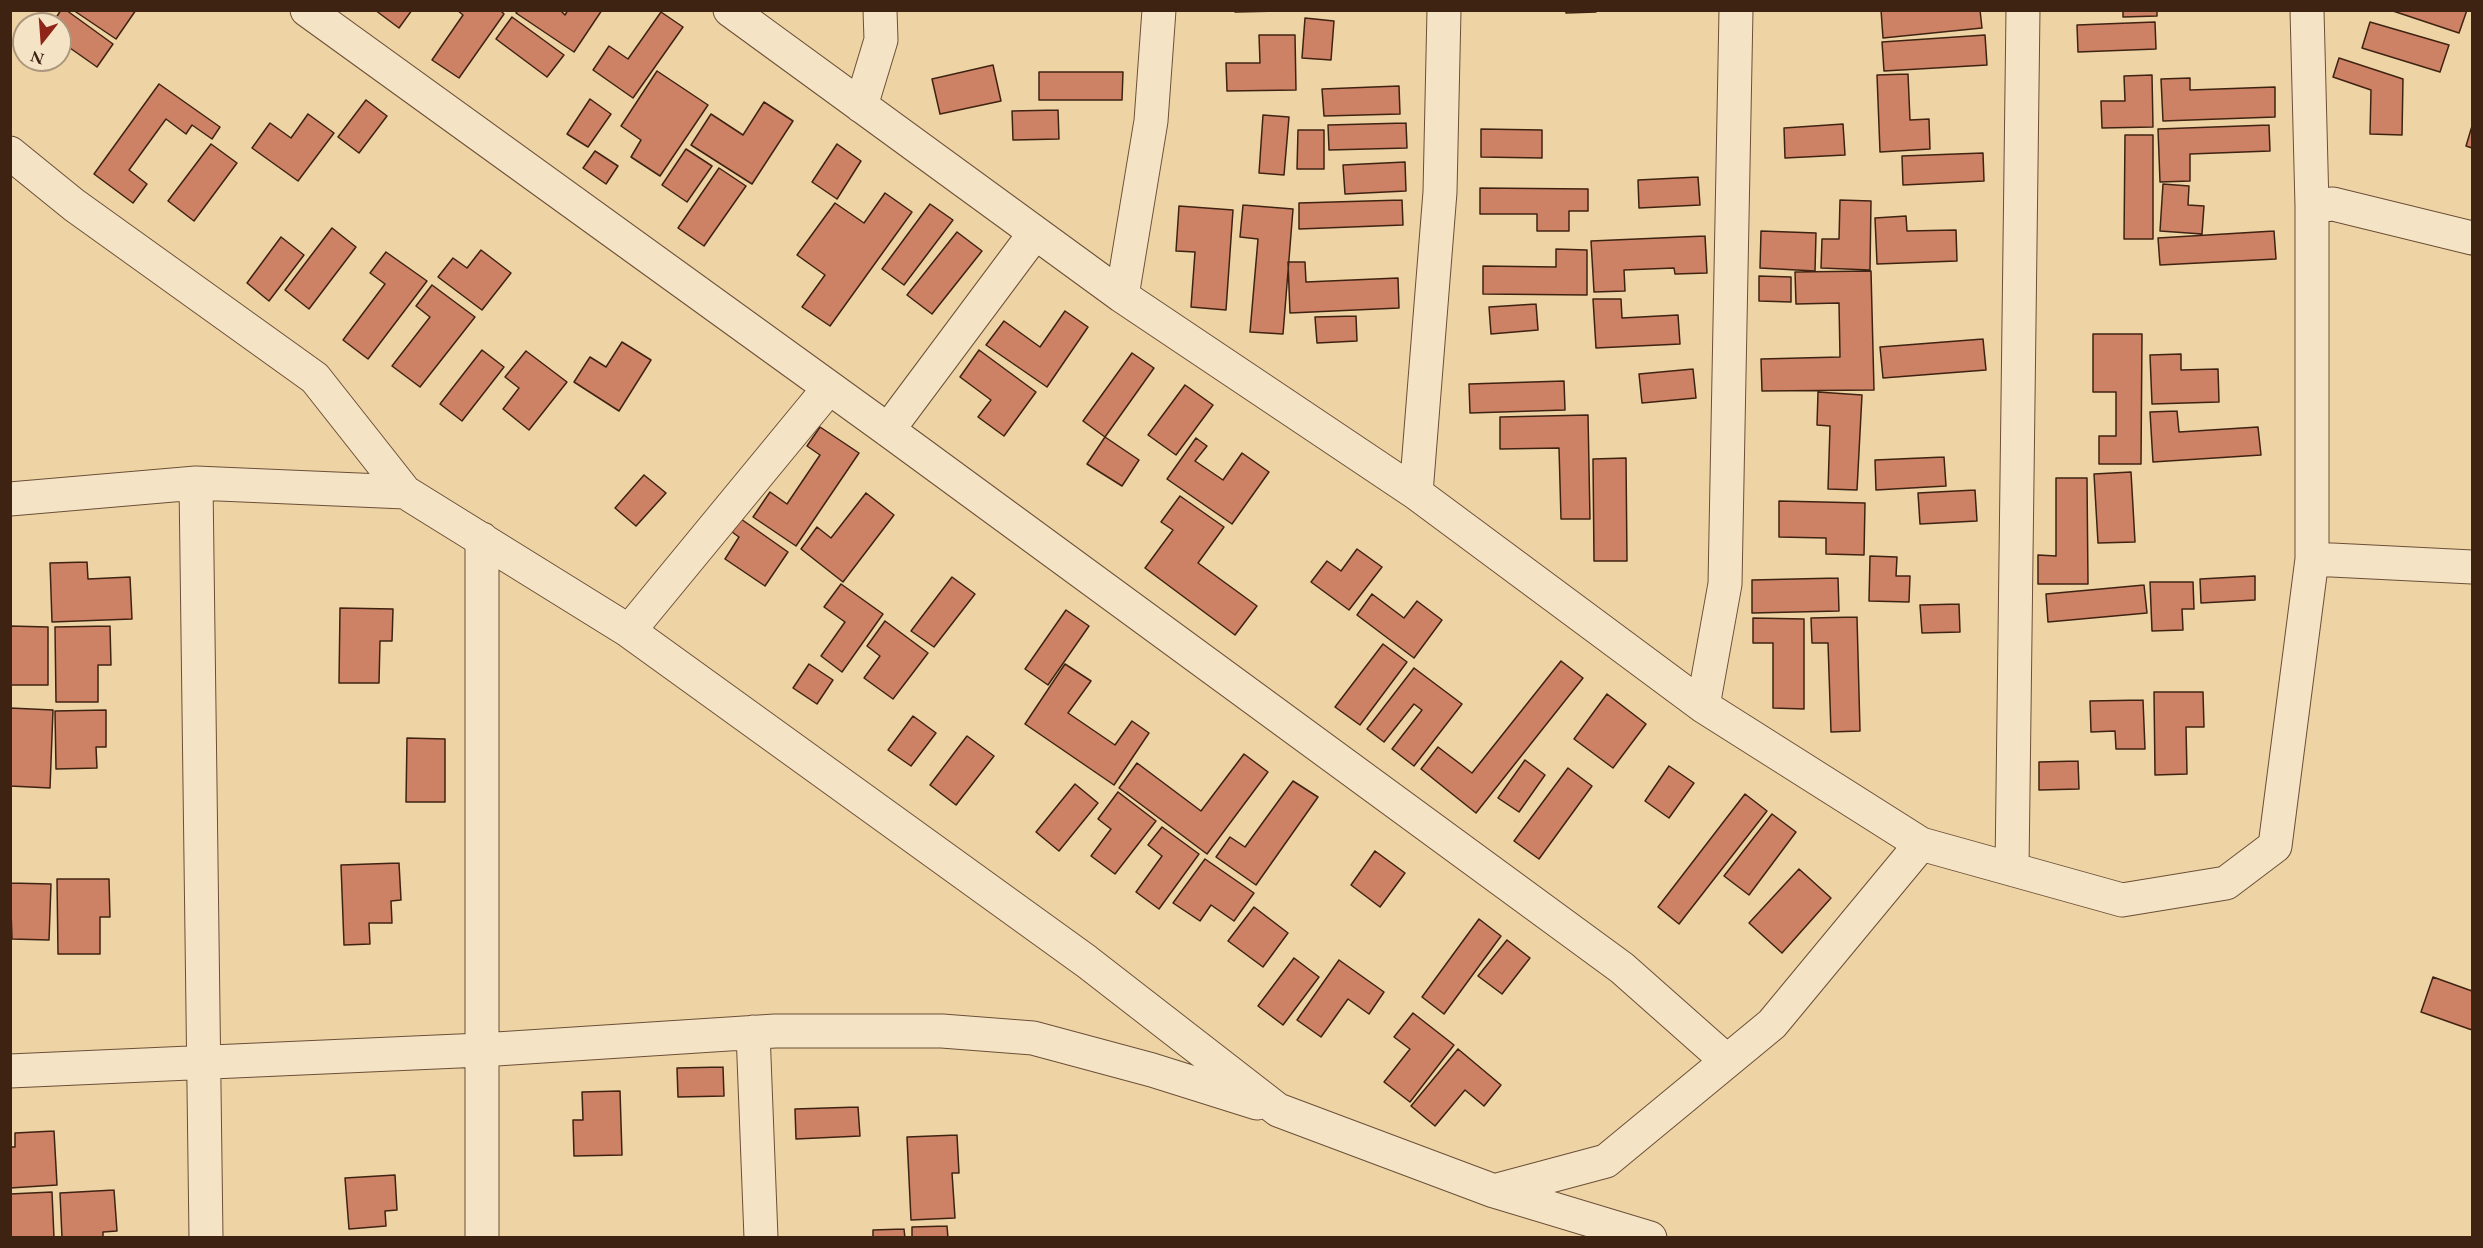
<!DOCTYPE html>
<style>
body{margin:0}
#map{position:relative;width:2483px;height:1248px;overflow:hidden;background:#eed4a5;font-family:"EB Garamond",serif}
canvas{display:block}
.frame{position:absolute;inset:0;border:12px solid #3f2312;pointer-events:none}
.north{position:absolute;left:12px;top:12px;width:60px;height:60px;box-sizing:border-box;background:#f4e3c4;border:2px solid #ac967d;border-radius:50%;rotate:197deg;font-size:16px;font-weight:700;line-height:24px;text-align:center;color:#3f2312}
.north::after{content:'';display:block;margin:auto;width:21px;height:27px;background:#8f2418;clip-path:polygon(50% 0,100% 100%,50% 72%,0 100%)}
</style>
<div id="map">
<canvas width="2483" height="1248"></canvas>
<div class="frame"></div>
<div class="north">N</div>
</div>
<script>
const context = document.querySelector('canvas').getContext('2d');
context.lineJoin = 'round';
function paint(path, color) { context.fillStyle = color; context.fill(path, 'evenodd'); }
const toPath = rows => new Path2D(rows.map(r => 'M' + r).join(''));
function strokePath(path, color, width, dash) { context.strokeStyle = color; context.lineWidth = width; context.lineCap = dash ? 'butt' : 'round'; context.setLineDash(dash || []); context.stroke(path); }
const building = toPath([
 [61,10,66,10,113,44,97,67,60,41,60,24,52,24,61,10],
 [73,10,136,10,116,39,73,10],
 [375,10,412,10,399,28,375,10],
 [457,10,500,10,504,14,459,78,432,60,463,15,457,10],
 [518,10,560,10,565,15,568,10,602,10,574,52,516,13,518,10],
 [1235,10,1280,10,1280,11,1235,12,1235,10],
 [1566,10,1596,10,1596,12,1566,13,1566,10],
 [1881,10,1980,10,1982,28,1883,38,1881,10],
 [2123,10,2157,10,2157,16,2123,17,2123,10],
 [2390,10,2467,10,2459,33,2390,10],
 [661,12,683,27,633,98,593,70,609,46,628,59,661,12],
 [512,17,564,55,547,77,496,39,512,17],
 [1305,18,1334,21,1331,60,1302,58,1305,18],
 [2155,22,2156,49,2078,52,2077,25,2155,22],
 [2370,22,2449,45,2440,72,2362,48,2370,22],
 [1259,35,1295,35,1296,90,1227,91,1226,63,1260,63,1259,35],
 [1985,35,1987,65,1884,71,1882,42,1985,35],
 [2339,58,2403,79,2402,135,2370,134,2371,90,2333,77,2339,58],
 [993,65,1001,101,940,114,932,79,993,65],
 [657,71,708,105,660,176,631,157,641,140,621,126,657,71],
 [1039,72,1123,72,1122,100,1039,100,1039,72],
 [1908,74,1910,120,1929,119,1930,149,1880,152,1877,75,1908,74],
 [2152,75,2153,127,2102,128,2101,101,2125,101,2124,76,2152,75],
 [2190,78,2190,90,2275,87,2275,117,2163,121,2161,79,2190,78],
 [159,84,220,127,212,139,192,125,186,134,166,119,129,170,147,184,133,203,94,174,159,84],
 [1399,86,1400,114,1324,116,1322,89,1399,86],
 [590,99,611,114,588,147,567,134,590,99],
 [366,100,387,116,359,153,338,137,366,100],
 [764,102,793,121,752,184,691,145,711,114,743,135,764,102],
 [1058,110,1059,139,1013,140,1012,111,1058,110],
 [308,114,334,133,298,181,252,148,270,123,291,138,308,114],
 [1263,115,1289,117,1284,175,1259,173,1263,115],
 [1406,123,1407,148,1329,150,1328,125,1406,123],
 [1843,124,1845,155,1785,158,1784,128,1843,124],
 [2269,125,2270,151,2190,154,2190,181,2160,182,2158,129,2269,125],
 [2472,126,2472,148,2466,146,2472,126],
 [1481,129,1542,130,1542,158,1481,157,1481,129],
 [1298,130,1324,130,1324,169,1297,169,1298,130],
 [2125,135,2153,135,2153,239,2124,239,2125,135],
 [211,144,237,163,194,221,168,201,211,144],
 [837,144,861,161,837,199,812,182,837,144],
 [686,149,712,166,687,202,662,185,686,149],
 [595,151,618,166,606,184,583,168,595,151],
 [1983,153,1984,181,1903,185,1902,156,1983,153],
 [1405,162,1406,191,1345,194,1343,165,1405,162],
 [719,168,746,186,704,246,678,228,719,168],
 [1698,177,1700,205,1639,208,1638,180,1698,177],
 [2163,184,2189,186,2188,205,2204,206,2202,234,2160,231,2163,184],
 [1480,188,1588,189,1588,211,1569,211,1569,231,1537,231,1537,214,1480,214,1480,188],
 [885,193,912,212,830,326,802,307,825,275,797,255,835,203,864,223,885,193],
 [1402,200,1403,225,1299,229,1299,203,1402,200],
 [1840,200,1871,201,1870,270,1821,268,1822,239,1839,239,1840,200],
 [930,204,953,220,904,285,882,269,930,204],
 [1243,205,1293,209,1283,334,1250,332,1258,239,1240,237,1243,205],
 [1179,206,1233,210,1226,310,1191,307,1195,252,1176,251,1179,206],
 [1906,216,1907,231,1956,230,1957,261,1877,264,1875,218,1906,216],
 [332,228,356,247,309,309,285,290,332,228],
 [1761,231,1816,233,1815,271,1760,268,1761,231],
 [2274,231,2276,259,2160,265,2158,238,2274,231],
 [957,232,982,251,932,314,907,295,957,232],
 [1705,236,1707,273,1675,274,1674,268,1624,270,1625,291,1594,292,1591,241,1705,236],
 [281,237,304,255,269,301,247,283,281,237],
 [1556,249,1587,250,1587,295,1483,294,1483,266,1556,267,1556,249],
 [481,250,511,273,482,310,438,277,453,258,467,268,481,250],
 [386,252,427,281,368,359,343,340,385,284,370,273,386,252],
 [1288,262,1305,262,1306,282,1398,278,1399,308,1290,313,1288,262],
 [1871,271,1874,390,1762,391,1761,359,1840,357,1839,303,1796,304,1795,272,1871,271],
 [1759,276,1791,277,1791,302,1759,301,1759,276],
 [432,285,475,317,420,387,392,366,430,317,416,306,432,285],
 [1593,299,1621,299,1622,318,1678,315,1680,344,1596,348,1593,299],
 [1536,304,1538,330,1491,334,1489,307,1536,304],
 [1065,311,1088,327,1047,387,986,345,1004,321,1040,347,1065,311],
 [1356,316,1357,341,1317,343,1315,317,1356,316],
 [2093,334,2142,334,2141,464,2099,464,2099,436,2116,436,2116,392,2093,392,2093,334],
 [1983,339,1986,370,1883,378,1880,347,1983,339],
 [622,342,651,360,619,411,574,382,590,357,606,367,622,342],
 [482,350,504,367,462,421,440,404,482,350],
 [979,350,1036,392,1004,436,978,417,991,400,960,377,979,350],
 [526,351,567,382,529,430,503,409,519,388,505,377,526,351],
 [1132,353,1154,368,1105,437,1083,421,1132,353],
 [2181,354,2181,370,2218,369,2219,402,2152,404,2150,355,2181,354],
 [1693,369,1696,398,1642,403,1639,374,1693,369],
 [1564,381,1565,410,1470,413,1469,384,1564,381],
 [1185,385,1213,405,1176,455,1148,435,1185,385],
 [1818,392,1862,395,1857,490,1828,489,1830,426,1817,425,1818,392],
 [2177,411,2179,432,2258,427,2261,455,2153,462,2150,412,2177,411],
 [1588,415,1590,519,1561,519,1559,448,1500,449,1500,417,1588,415],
 [820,427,859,453,796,546,753,517,770,492,787,504,820,455,807,446,820,427],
 [1105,437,1139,460,1122,486,1087,464,1105,437],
 [1196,438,1207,446,1195,461,1223,480,1242,453,1269,472,1232,524,1167,479,1196,438],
 [1944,457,1946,486,1876,490,1875,460,1944,457],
 [1626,458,1627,561,1594,561,1593,459,1626,458],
 [2131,472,2135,542,2098,543,2094,474,2131,472],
 [644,475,666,493,636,526,615,508,644,475],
 [2056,478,2087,478,2088,584,2038,584,2038,555,2056,556,2056,478],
 [1975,490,1977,521,1920,524,1918,493,1975,490],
 [866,493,894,515,843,582,801,549,817,527,831,538,866,493],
 [1180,496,1224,527,1198,563,1257,606,1235,635,1145,568,1173,530,1161,522,1180,496],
 [1779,501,1865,503,1864,555,1826,554,1826,538,1779,537,1779,501],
 [741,519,788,552,765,586,725,559,739,537,732,532,741,519],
 [1357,549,1382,567,1349,610,1311,582,1327,561,1341,571,1357,549],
 [1870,556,1897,557,1896,576,1910,576,1909,602,1869,601,1870,556],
 [87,562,88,579,130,577,132,619,52,622,50,563,87,562],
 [2255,576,2255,600,2201,603,2200,579,2255,576],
 [952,577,975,594,934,647,911,631,952,577],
 [1838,578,1839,611,1752,613,1752,580,1838,578],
 [2150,582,2193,582,2194,609,2182,609,2183,630,2152,631,2150,582],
 [841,584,883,614,842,672,821,656,845,622,824,607,841,584],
 [2144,585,2147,613,2048,622,2046,594,2144,585],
 [1372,594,1404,618,1417,601,1442,620,1414,658,1357,615,1372,594],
 [1959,604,1960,632,1922,633,1920,605,1959,604],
 [340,608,393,609,392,641,380,641,379,683,339,683,340,608],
 [1066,610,1089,626,1048,685,1025,669,1066,610],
 [1857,617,1860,731,1831,732,1828,643,1812,643,1811,618,1857,617],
 [1753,618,1804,619,1804,709,1773,708,1773,643,1753,643,1753,618],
 [885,621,928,653,893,699,864,678,880,656,867,646,885,621],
 [10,626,48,627,48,685,10,685,10,626],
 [110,626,111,665,98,665,98,702,56,702,55,627,110,626],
 [1383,644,1407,662,1360,725,1335,707,1383,644],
 [1561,661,1583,678,1476,813,1421,769,1438,747,1472,773,1561,661],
 [809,664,833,680,817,704,793,688,809,664],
 [1065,664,1091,681,1068,713,1115,745,1132,721,1149,733,1114,785,1025,724,1065,664],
 [1414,668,1462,704,1414,766,1392,749,1422,710,1414,704,1384,742,1367,729,1414,668],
 [2154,692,2203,692,2204,727,2186,727,2187,774,2155,775,2154,692],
 [1607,694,1646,724,1613,768,1574,739,1607,694],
 [2143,700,2145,749,2116,749,2115,731,2091,732,2090,701,2143,700],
 [10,708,53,710,50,788,10,786,10,708],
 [106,710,106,747,96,747,97,768,56,769,55,711,106,710],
 [913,716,936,733,911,766,888,750,913,716],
 [967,736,994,756,956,805,930,785,967,736],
 [407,738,445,739,445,802,406,802,407,738],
 [1244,754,1268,772,1207,854,1119,788,1137,763,1201,811,1244,754],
 [1525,760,1545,775,1519,812,1498,798,1525,760],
 [2078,761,2079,789,2039,790,2039,762,2078,761],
 [1669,766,1694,783,1669,818,1645,801,1669,766],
 [1568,768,1592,786,1539,859,1514,841,1568,768],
 [1293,781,1318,797,1256,885,1216,857,1230,837,1245,847,1293,781],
 [1075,784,1098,803,1059,851,1036,832,1075,784],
 [1118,792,1156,821,1115,874,1091,856,1111,829,1098,819,1118,792],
 [1745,794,1767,811,1679,924,1658,907,1745,794],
 [1772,814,1796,832,1749,895,1724,876,1772,814],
 [1162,827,1199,854,1159,909,1136,892,1162,856,1148,845,1162,827],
 [1375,851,1405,873,1380,907,1351,885,1375,851],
 [1205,859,1254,893,1234,921,1211,905,1200,921,1173,903,1205,859],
 [399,863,401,900,391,901,392,923,369,923,370,944,344,945,341,865,399,863],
 [1799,869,1831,898,1782,953,1749,923,1799,869],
 [57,879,109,879,110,917,100,917,100,954,58,954,57,879],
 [10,883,51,884,49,940,12,939,10,883],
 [1254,907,1288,933,1263,967,1228,941,1254,907],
 [1479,919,1501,936,1444,1014,1422,997,1479,919],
 [1507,940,1530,958,1502,994,1478,976,1507,940],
 [1294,958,1319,977,1283,1025,1258,1006,1294,958],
 [1339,960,1384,992,1369,1014,1348,999,1321,1037,1297,1020,1339,960],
 [2433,977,2472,991,2472,1030,2421,1012,2433,977],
 [1413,1013,1454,1045,1410,1102,1384,1082,1410,1049,1394,1037,1413,1013],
 [1458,1049,1501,1085,1484,1106,1465,1090,1435,1126,1411,1106,1458,1049],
 [723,1067,724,1096,678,1097,677,1068,723,1067],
 [620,1091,622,1155,574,1156,573,1120,583,1120,582,1092,620,1091],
 [858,1107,860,1136,796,1139,795,1109,858,1107],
 [54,1131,57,1185,10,1188,10,1147,15,1147,15,1133,54,1131],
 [957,1135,959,1173,952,1173,955,1218,911,1220,907,1137,957,1135],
 [395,1175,397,1210,385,1211,386,1226,349,1229,345,1178,395,1175],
 [114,1190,117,1231,103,1232,103,1238,62,1238,60,1193,114,1190],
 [52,1192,54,1238,10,1237,10,1194,52,1192],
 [947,1226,948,1238,912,1238,912,1227,947,1226],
 [904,1229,905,1238,873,1238,873,1230,904,1229]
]);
paint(building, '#cd8165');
strokePath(building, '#3f2312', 1.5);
const street = toPath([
 [307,10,888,430,1622,968,1727,1061],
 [730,10,1122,296,1416,493,1703,706,1921,844],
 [2307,10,2312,206,2312,559],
 [861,106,881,40,880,10],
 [10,153,74,205,315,378,405,492],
 [2312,206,2333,204,2472,238],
 [1122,296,1151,121,1159,10],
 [888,430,1035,233],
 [196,483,206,1238],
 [1416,493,1440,192,1444,10],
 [10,499,196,483,405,492,629,631,1086,961,1278,1110,1494,1191,1606,1161,1772,1024,1921,844,2122,900,2226,883,2275,846,2312,559,2472,567],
 [482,539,482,1238],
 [629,631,829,388],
 [1703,706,1725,584,1736,10],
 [2012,869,2023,10],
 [753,1032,761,1238],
 [10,1071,481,1050,775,1031,942,1031,1033,1038,1152,1070,1257,1103],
 [1494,1191,1650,1238]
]);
strokePath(street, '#6b4f37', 35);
strokePath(street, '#f4e3c4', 33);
</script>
